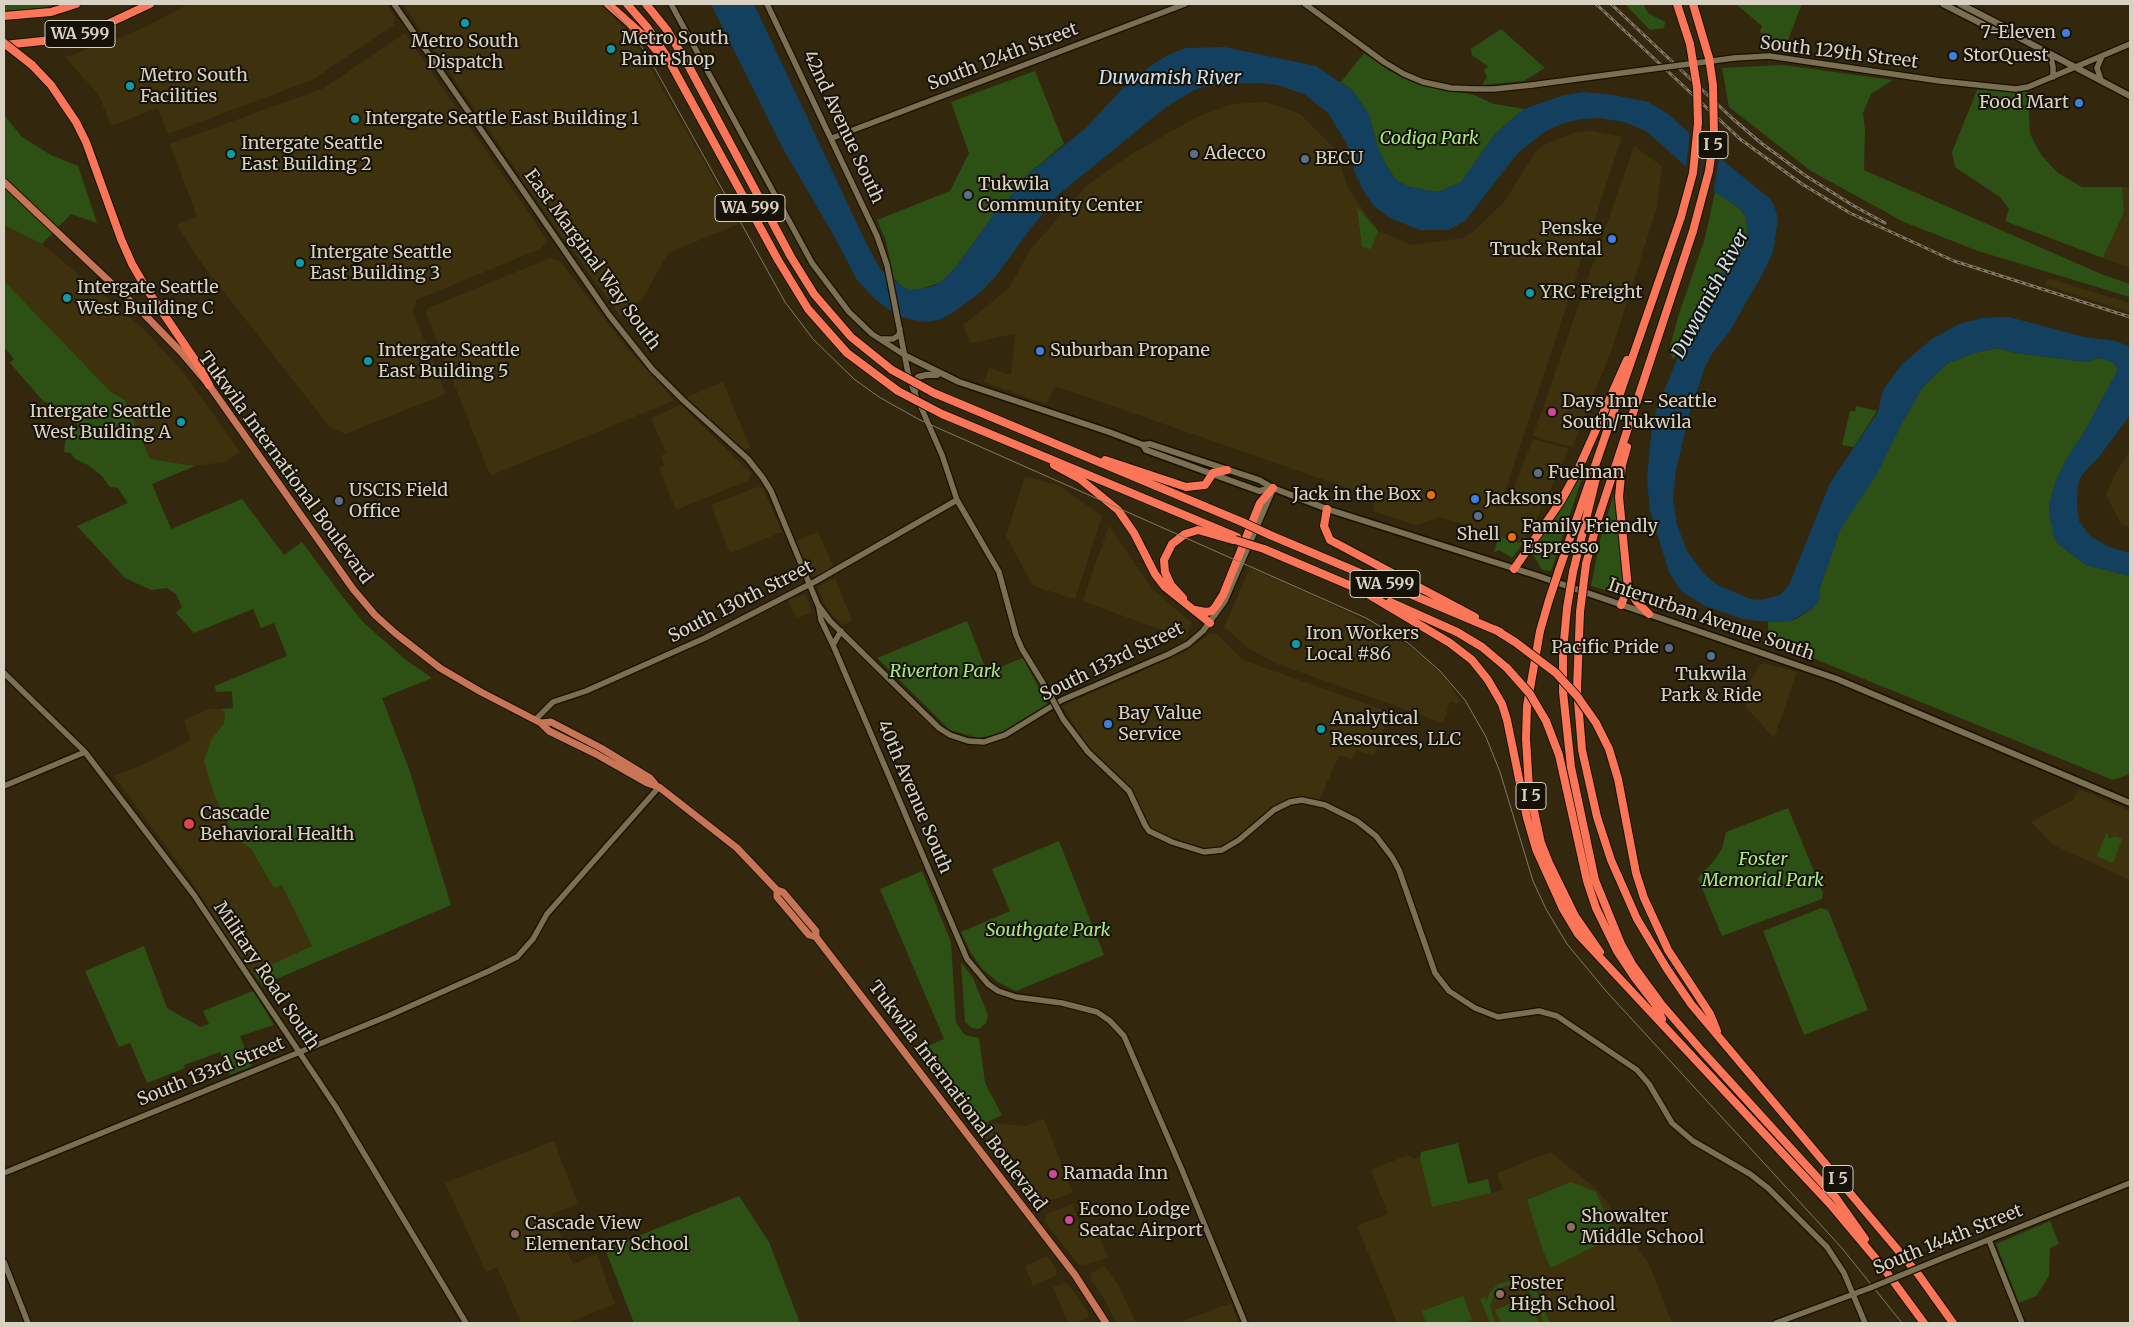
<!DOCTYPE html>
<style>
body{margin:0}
#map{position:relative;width:2134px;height:1327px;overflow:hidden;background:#33280d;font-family:Merriweather,serif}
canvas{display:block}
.frame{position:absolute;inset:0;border:5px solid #d9d2c3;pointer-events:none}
</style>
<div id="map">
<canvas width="2134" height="1327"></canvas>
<div class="frame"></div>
</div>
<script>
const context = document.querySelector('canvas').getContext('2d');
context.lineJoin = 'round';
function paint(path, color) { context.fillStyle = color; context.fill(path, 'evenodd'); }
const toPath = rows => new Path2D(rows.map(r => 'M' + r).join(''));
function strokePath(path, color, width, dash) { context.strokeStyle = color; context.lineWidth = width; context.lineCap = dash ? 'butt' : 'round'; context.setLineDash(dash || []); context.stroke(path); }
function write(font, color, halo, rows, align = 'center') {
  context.font = font + ' Merriweather,serif'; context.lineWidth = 4; context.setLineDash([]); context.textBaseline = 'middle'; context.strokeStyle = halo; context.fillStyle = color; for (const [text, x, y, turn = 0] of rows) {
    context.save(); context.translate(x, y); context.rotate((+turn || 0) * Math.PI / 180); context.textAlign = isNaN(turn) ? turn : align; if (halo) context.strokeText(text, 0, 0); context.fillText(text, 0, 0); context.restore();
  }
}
paint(toPath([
 [188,4,386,4,395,16,394,25,312,80,168,134,158,108,111,126,99,95,65,57,115,40,151,24],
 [403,4,602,4,629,34,645,58,739,224,668,253,643,298,620,316,548,217],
 [405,33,548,241,540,249,416,300,413,312,446,394,345,434,329,426,199,260,177,225,197,216,170,144,324,88],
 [1266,102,1300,114,1335,149,1348,188,1378,231,1412,245,1463,238,1475,230,1504,202,1536,151,1542,146,1576,132,1593,131,1622,137,1502,501,1508,503,1533,439,1569,449,1535,523,1519,542,1439,517,1416,525,1373,511,1376,498,1055,386,1046,404,984,382,989,368,1011,375,1015,334,970,343,963,325,1009,288,1030,250,1086,186,1133,153,1197,117,1232,104],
 [1634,146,1662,166,1657,207,1611,352,1572,447,1533,436],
 [2122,187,2130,187,2130,268,2103,258,2124,212],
 [4,225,42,244,144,329,184,373,240,452,225,462,195,466,150,459,125,400,111,392,4,281],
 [550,258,560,261,623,343,673,399,673,401,492,475,489,472,426,313,428,308],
 [2047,278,2130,303,2130,312,2045,285],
 [723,382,750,447,744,450,685,398],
 [681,405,751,473,749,480,676,510,659,468,664,466,661,456,666,453,651,418],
 [2130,450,2130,527,2121,524,2106,495,2114,476],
 [1025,476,1060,486,1102,516,1075,599,1033,586,1006,536],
 [757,487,763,488,782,532,730,553,711,505],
 [1109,525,1152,589,1192,623,1185,639,1083,601],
 [818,532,834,568,815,576,811,576,796,541],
 [1250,568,1344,610,1406,644,1430,663,1447,681,1461,702,1457,703,1450,702,1443,723,1275,663,1249,649,1224,627],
 [835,578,852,621,842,625,828,610,817,587],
 [803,595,806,595,812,612,796,618,788,600],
 [1210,634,1217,634,1243,660,1389,712,1374,756,1356,750,1353,759,1339,755,1319,801,1302,797,1280,803,1237,837,1221,848,1210,849,1173,840,1151,829,1147,824,1131,789,1103,764,1085,742,1062,706,1183,653],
 [1764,663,1797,672,1774,738,1746,707,1750,683,1759,665],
 [210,709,221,709,225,712,224,723,211,740,236,839,251,849,274,888,282,885,312,946,251,974,188,876,114,776,149,762,191,740,184,720],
 [2079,789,2130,811,2130,880,2053,845,2031,822,2073,800],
 [1044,1119,1073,1193,1033,1206,972,1126,981,1122,1025,1126],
 [554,1141,578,1204,552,1214,573,1264,597,1254,615,1304,568,1323,521,1323,497,1267,486,1272,445,1183],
 [1550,1152,1598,1190,1649,1264,1672,1323,1390,1323,1396,1320,1357,1226,1388,1214,1371,1170,1408,1155,1414,1159,1420,1158,1432,1207,1503,1190,1497,1173],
 [1072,1204,1084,1234,1097,1229,1108,1258,1084,1265,1078,1264,1044,1221,1046,1214],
 [1047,1256,1056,1268,1057,1275,1033,1286,1025,1266],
 [1105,1266,1119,1286,1136,1323,1116,1323,1107,1304,1094,1283,1091,1281,1091,1273],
 [1064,1283,1069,1285,1088,1312,1089,1318,1075,1323,1068,1323,1053,1287],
 [1231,1303,1239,1323,1178,1323]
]), '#3e310e');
paint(toPath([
 [4,4,59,4,41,8,4,11],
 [1625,4,1645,4,1644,6,1648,13,1665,22,1664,28,1650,30],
 [1736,4,1804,4,1801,6,1787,43,1770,39,1760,32,1762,26],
 [1501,29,1545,68,1524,81,1482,85,1487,77,1484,70,1488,66,1472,55,1471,49],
 [1364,53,1388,70,1413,82,1474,95,1494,104,1524,109,1495,134,1461,182,1438,192,1409,187,1396,180,1386,165,1378,148,1369,115,1353,91,1341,82],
 [1783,65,1893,80,1871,94,1863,113,1865,130,1864,170,2101,274,2130,284,2130,297,1978,251,1904,222,1811,171,1729,107,1722,68],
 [1035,71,1064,144,1022,179,1017,190,999,207,957,266,941,282,921,289,911,290,903,287,893,278,886,241,877,220,950,191,969,153,951,102],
 [1977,90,2028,92,2030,134,2041,155,2058,173,2082,187,2122,187,2124,212,2103,258,2005,221,2009,209,2000,197,1955,167,1952,152],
 [4,115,22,137,51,155,78,166,97,223,71,214,42,244,4,225],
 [1715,192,1738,207,1746,217,1748,241,1747,247,1738,252,1711,288,1704,302,1691,318,1680,352,1673,359,1669,351,1678,317,1705,238],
 [1357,207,1378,231,1371,249,1362,247],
 [4,281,111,392,125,400,150,459,195,466,152,484,171,529,242,499,284,555,302,542,342,596,364,623,406,660,432,678,382,698,410,772,451,905,262,985,253,973,312,946,282,885,274,888,251,849,236,839,215,797,204,761,211,740,224,723,225,712,221,709,233,708,232,691,216,692,215,686,287,656,274,623,261,628,253,609,194,633,176,613,182,607,176,594,167,588,151,590,125,578,77,526,128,503,118,488,110,487,102,476,88,465,75,459,71,453,64,452,66,435,71,434,80,427,67,415,60,414,54,405,43,401,10,363,14,359,4,347],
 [1998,348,2016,353,2071,360,2085,362,2099,358,2105,359,2113,362,2117,368,2118,371,2086,429,2066,460,2055,483,2049,506,2050,519,2058,544,2086,565,2130,576,2130,774,2113,780,1768,640,1768,622,1790,621,1798,618,1812,609,1819,601,1820,588,1840,530,1922,388,1948,363,1974,353],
 [1856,406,1877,411,1854,447,1842,445,1850,411,1855,412],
 [1582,473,1583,475,1551,571,1542,570,1531,551],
 [1616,487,1617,517,1624,576,1624,589,1619,594,1591,586,1600,540],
 [1499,536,1519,543,1524,536,1527,538,1512,558,1499,550,1494,552],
 [967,621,987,672,1023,658,1048,705,1006,731,995,735,978,738,950,730,877,658],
 [1788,808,1823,893,1822,899,1722,936,1698,879,1700,875,1712,863,1722,849,1726,832],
 [2107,832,2109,839,2115,836,2122,839,2113,863,2097,856],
 [1059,841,1104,955,1016,991,998,982,982,969,971,953,961,932,1010,911,992,869],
 [922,871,951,942,956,1023,965,1035,979,1038,985,1083,1002,1115,981,1125,933,1063,938,1059,928,1046,944,1039,880,889],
 [1821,908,1828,910,1868,1010,1804,1035,1763,931],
 [144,946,167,1008,200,1027,209,1024,203,1011,253,991,274,1025,240,1036,252,1066,230,1075,220,1052,184,1065,185,1068,147,1083,130,1043,119,1047,85,971],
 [961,962,973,978,988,1015,986,1023,979,1029,972,1028,965,1022],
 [1458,1143,1468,1184,1488,1179,1491,1193,1432,1207,1420,1158,1421,1152],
 [1571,1182,1596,1192,1615,1236,1551,1268,1543,1251,1527,1200],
 [739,1196,769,1242,800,1323,634,1323,605,1249],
 [2050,1221,2059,1244,2050,1248,2049,1276,2036,1296,2019,1303,1996,1244],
 [1514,1279,1524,1281,1537,1292,1550,1323,1544,1323,1530,1292,1523,1287,1514,1285,1505,1286,1495,1294,1490,1306,1495,1323,1490,1323,1480,1299,1485,1297,1487,1300,1490,1292,1498,1284],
 [1463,1296,1472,1320,1465,1323,1426,1323,1422,1311],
 [1528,1297,1539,1323,1501,1323,1495,1310]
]), '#2d5114');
paint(toPath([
 [711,4,754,4,866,243,881,270,903,287,911,290,930,287,941,282,957,266,999,207,1017,190,1022,179,1086,128,1122,89,1153,64,1170,54,1186,48,1224,47,1316,66,1353,91,1369,115,1378,148,1386,165,1396,180,1409,187,1438,192,1461,182,1495,134,1524,109,1564,95,1584,92,1613,95,1648,102,1667,113,1688,132,1769,198,1774,205,1778,219,1773,252,1764,271,1730,331,1711,355,1705,367,1689,415,1676,470,1673,498,1677,525,1687,551,1705,575,1718,585,1750,599,1761,600,1780,595,1789,585,1830,483,1878,412,1883,390,1903,363,1932,339,1959,324,1982,318,2009,317,2084,337,2116,341,2130,347,2130,415,2099,457,2082,475,2078,484,2077,505,2079,521,2090,536,2109,547,2130,553,2130,576,2086,565,2058,544,2054,538,2049,513,2049,505,2055,483,2066,460,2086,429,2117,371,2116,365,2109,361,2099,358,2085,362,2071,360,2016,353,1997,348,1974,353,1948,363,1922,388,1900,427,1877,474,1840,530,1820,588,1819,601,1812,609,1790,621,1768,622,1743,619,1705,606,1681,591,1669,572,1650,510,1647,480,1651,435,1656,411,1680,352,1691,318,1704,302,1711,288,1738,252,1747,246,1748,241,1746,217,1738,207,1715,192,1646,131,1624,122,1600,118,1581,119,1561,124,1544,132,1517,154,1465,221,1448,230,1420,230,1390,218,1374,206,1364,192,1355,173,1347,144,1328,113,1304,94,1277,85,1259,83,1232,84,1202,87,1191,92,1166,107,1058,195,1031,228,995,277,981,292,951,314,939,320,924,322,902,317,891,311,875,299,857,280,833,234,782,147]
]), '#13405e');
paint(toPath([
 [1690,131,1705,142,1699,181,1686,169],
 [1705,143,1720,154,1713,193,1700,182]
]), '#33280d');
const tertiary = toPath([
 [394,4,609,315,652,369,683,400,748,459,763,478,771,491,818,605,830,621,939,728,950,735,968,741,984,742,1005,735,1062,700,1169,654,1188,644,1203,631,1225,601,1272,492],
 [671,4,812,263,849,312,872,334,906,356],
 [767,4,877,236,887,265,908,373,913,389,942,455,957,500,999,572,1016,635,1022,649,1049,693],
 [1305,4,1384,62,1404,74,1423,82,1451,88,1476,89,1494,89,1532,85],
 [2050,54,2053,67,2053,77],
 [1734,58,1769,56,1940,81,2016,89,2028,87,2130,44],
 [2101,80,2097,68,2102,56],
 [832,138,1185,4],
 [881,339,893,339,899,335,900,329],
 [819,608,821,620,833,645],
 [841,631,833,645,967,959,988,984,998,991,1016,997,1062,1003,1097,1012,1110,1021,1124,1036,1182,1170,1245,1323],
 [4,673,85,752,194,895,336,1107,466,1323],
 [1063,719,1088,752,1129,791,1145,825,1149,831,1172,842,1204,852,1222,850,1239,840,1274,810,1290,802,1302,800,1325,805,1357,821,1376,836,1392,857,1399,870,1435,973,1449,991,1475,1008,1498,1017,1539,1011,1557,1016,1637,1070,1649,1084,1672,1123,1693,1141,1750,1174,1768,1188,1827,1247,1844,1273,1865,1323],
 [535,720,553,702,586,691,705,638,816,581,957,500],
 [4,786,85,752],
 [4,1173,388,1016,489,971,517,957,533,939,547,914,659,787],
 [1989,1240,2022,1323],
 [1938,1260,2130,1183],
 [4,1262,28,1323],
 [1776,1323,1870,1288]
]);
const secondary = toPath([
 [1943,4,1996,31,2014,35],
 [1960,4,2005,27,2016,36,2130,96],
 [906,356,959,382,1109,432,1143,445,1150,444,1259,480,1273,488,1327,509,1538,576,1837,679,2130,803],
 [915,393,916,380,918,377,926,375,937,375],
 [1143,445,1146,450,1259,491,1273,488]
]);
const primary = toPath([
 [4,182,145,315,181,352,209,385,353,589,375,615,395,633,440,668,481,692,541,723,549,731,596,754,647,783,659,787,737,848,773,886,777,890,777,897,809,935,816,937],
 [541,723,551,722,601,748,650,778,655,784],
 [777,890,783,892,816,931,816,937,1075,1275,1106,1323]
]);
const motorway = toPath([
 [608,4,646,38,662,57],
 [627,4,647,27,667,57,778,260,808,309,847,353,898,391],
 [646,4,667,30,687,63,791,257,814,294,851,337,892,370],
 [1677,4,1690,44],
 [1693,4,1709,58],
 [4,16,51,12,76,4],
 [4,45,52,40,88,33,150,4],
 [32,65,51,85,76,122,86,142,121,239,132,264,146,288,197,363,209,385],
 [934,393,1242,522],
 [942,414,1237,537],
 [1627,447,1622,465,1619,497,1628,588,1637,602,1649,614],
 [1105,460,1186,487,1205,485,1213,473,1227,470],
 [1054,465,1080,479,1118,510,1134,533,1155,574,1165,587,1210,623],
 [1327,509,1324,526,1330,540,1475,617],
 [1270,535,1500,632],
 [1264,549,1363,591],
 [1586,564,1598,519,1693,231],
 [1514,569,1561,501,1577,472,1627,360],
 [1559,570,1681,217],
 [1573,572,1598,470],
 [1361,590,1450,643,1472,660,1488,680,1502,704,1507,720,1527,818,1536,849,1563,909,1578,934,1830,1204,1882,1266,1924,1323],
 [1183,598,1171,585,1165,572,1164,560,1172,544,1185,534,1198,530,1233,540],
 [1549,600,1540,631,1527,706,1526,739,1529,788,1541,843,1549,863,1575,916,1600,952],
 [1390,602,1457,632,1482,647,1507,668],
 [1621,605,1628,588],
 [1567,608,1563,651,1563,692,1571,767,1595,880,1621,944,1632,964,1662,1005,1702,1051,1836,1198,1865,1239],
 [1195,610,1206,612,1212,611,1216,606,1223,595,1260,503,1273,488],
 [1580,612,1577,689,1582,750,1597,817,1611,860,1637,919,1667,969,1691,1004,1918,1274,1953,1323],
 [1496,630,1515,642],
 [1546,721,1559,755,1587,881,1596,908,1617,951,1635,978,1655,1004,1662,1019],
 [1596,723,1609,749,1618,779,1636,873,1644,898,1668,950,1710,1014,1717,1031]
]);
strokePath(tertiary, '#1a1100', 8);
strokePath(secondary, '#1a1100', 9);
strokePath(primary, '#1a1100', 9);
strokePath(motorway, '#1a1100', 10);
strokePath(tertiary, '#7b7053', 5.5);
strokePath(secondary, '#7b7053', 6);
strokePath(primary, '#c87457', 7);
strokePath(motorway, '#fb7659', 8);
strokePath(toPath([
 [607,4,629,28,649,58,785,302,813,339,854,379,879,397,920,420,1366,618,1408,643,1439,670,1465,700,1486,737,1500,772,1533,881,1546,909,1567,944,1606,991,1841,1247,1902,1323]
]), '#827964', 1);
const rail = toPath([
 [1596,4,1740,139,1802,184,1850,213,1954,261,2130,317],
 [1611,4,1733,119,1761,143,1806,176,1854,206,1885,223]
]);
strokePath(rail, '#827964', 3);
strokePath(rail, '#161207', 1, [4]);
const tertiaryBridge = toPath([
 [1532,85,1734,58],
 [1049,693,1063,719],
 [1870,1288,1938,1260]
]);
const motorwayBridge = toPath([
 [4,43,32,65],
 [1681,217,1693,173,1698,123,1697,87,1690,44],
 [1693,231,1709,171,1714,136,1713,85,1709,58],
 [892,370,934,393],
 [898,391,942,414],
 [1242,522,1270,535],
 [1235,540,1264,549],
 [1549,600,1559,570],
 [1567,608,1573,572],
 [1580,612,1586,564],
 [1515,642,1556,673,1577,696,1596,723],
 [1507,668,1530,694,1546,721]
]);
strokePath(tertiaryBridge, '#1a1100', 8, []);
strokePath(motorwayBridge, '#1a1100', 10, []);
strokePath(tertiaryBridge, '#7b7053', 5.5);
strokePath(motorwayBridge, '#fb7659', 8);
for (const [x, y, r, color] of [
 [465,23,5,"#0f9aa8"],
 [2066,33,5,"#3f7fe0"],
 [611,49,5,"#0f9aa8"],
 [1953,56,5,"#3f7fe0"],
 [130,86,5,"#0f9aa8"],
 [2079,103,5,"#3f7fe0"],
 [355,119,5,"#0f9aa8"],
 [231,154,5,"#0f9aa8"],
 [1194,154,5,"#5c6f8a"],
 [1305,159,5,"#5c6f8a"],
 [968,195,5,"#5c6f8a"],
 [1612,239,5,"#3f7fe0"],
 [300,263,5,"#0f9aa8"],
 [1530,293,5,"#0f9aa8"],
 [67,298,5,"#0f9aa8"],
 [1040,351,5,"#3f7fe0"],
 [368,361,5,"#0f9aa8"],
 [1552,412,5,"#d1479c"],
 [181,422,5,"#0f9aa8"],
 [1538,473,5,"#5c6f8a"],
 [1431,495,5,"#e8710a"],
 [1475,499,5,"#3f7fe0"],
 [339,501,5,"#5c6f8a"],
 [1478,516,5,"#5c6f8a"],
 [1512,537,5,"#e8710a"],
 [1296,644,5,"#0f9aa8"],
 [1669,648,5,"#5c6f8a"],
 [1711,656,5,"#5c6f8a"],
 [1108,724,5,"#3f7fe0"],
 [1321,729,5,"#0f9aa8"],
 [189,824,6,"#e0444e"],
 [1053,1174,5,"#d1479c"],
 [1069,1220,5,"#d1479c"],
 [1571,1227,5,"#8d6e63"],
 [515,1234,5,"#8d6e63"],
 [1500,1294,5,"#8d6e63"]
]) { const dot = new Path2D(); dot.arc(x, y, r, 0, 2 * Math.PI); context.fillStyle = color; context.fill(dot); strokePath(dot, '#161207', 2); }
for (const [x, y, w] of [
 [80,34,70],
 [1713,145,30],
 [750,208,70],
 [1385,584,70],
 [1531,796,30],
 [1838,1179,30]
]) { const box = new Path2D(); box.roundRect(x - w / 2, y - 13.5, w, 27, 4); context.fillStyle = '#161207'; context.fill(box); strokePath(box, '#d9d2c3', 1); }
write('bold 16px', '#d9d2c3', null, [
 ["WA 599",80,34],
 ["I 5",1713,145],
 ["WA 599",750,208],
 ["WA 599",1385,584],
 ["I 5",1531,796],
 ["I 5",1838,1179]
]);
write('18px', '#d9d2c3', '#161207', [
 ["7-Eleven",2056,33,"right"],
 ["Metro South",621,39],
 ["Paint Shop",621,60],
 ["Metro South",465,42,"center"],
 ["Dispatch",465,63,"center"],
 ["StorQuest",1963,56],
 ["Metro South",140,76],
 ["Facilities",140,97],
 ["Food Mart",2069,103,"right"],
 ["Intergate Seattle East Building 1",365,119],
 ["Intergate Seattle",241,144],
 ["East Building 2",241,165],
 ["Adecco",1204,154],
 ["BECU",1315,159],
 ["Tukwila",978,185],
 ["Community Center",978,206],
 ["Penske",1602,229,"right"],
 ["Truck Rental",1602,250,"right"],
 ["Intergate Seattle",310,253],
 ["East Building 3",310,274],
 ["Intergate Seattle",77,288],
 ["West Building C",77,309],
 ["YRC Freight",1540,293],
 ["Intergate Seattle",378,351],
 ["East Building 5",378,372],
 ["Suburban Propane",1050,351],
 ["Days Inn - Seattle",1562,402],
 ["South/Tukwila",1562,423],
 ["Intergate Seattle",171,412,"right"],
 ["West Building A",171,433,"right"],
 ["Fuelman",1548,473],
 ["USCIS Field",349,491],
 ["Office",349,512],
 ["Jack in the Box",1421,495,"right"],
 ["Jacksons",1485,499],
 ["Family Friendly",1522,527],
 ["Espresso",1522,548],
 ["Shell",1478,535,"center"],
 ["Iron Workers",1306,634],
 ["Local #86",1306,655],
 ["Pacific Pride",1659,648,"right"],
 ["Tukwila",1711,675,"center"],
 ["Park & Ride",1711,696,"center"],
 ["Bay Value",1118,714],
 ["Service",1118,735],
 ["Analytical",1331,719],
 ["Resources, LLC",1331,740],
 ["Cascade",200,814],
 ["Behavioral Health",200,835],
 ["Ramada Inn",1063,1174],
 ["Econo Lodge",1079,1210],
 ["Seatac Airport",1079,1231],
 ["Showalter",1581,1217],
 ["Middle School",1581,1238],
 ["Cascade View",525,1224],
 ["Elementary School",525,1245],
 ["Foster",1510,1284],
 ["High School",1510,1305]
], 'left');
write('18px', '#d9d2c3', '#161207', [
 ["South 129th Street",1839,53,7],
 ["South 124th Street",1003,57,-21],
 ["42nd Avenue South",843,127,65],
 ["East Marginal Way South",592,260,54],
 ["Tukwila International Boulevard",285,468,54],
 ["South 130th Street",741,602,-27],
 ["Interurban Avenue South",1711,620,19],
 ["South 133rd Street",1112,662,-26],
 ["40th Avenue South",914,797,67],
 ["Military Road South",266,976,56],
 ["South 133rd Street",211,1072,-22],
 ["Tukwila International Boulevard",957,1096,53],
 ["South 144th Street",1948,1240,-22]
]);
write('italic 18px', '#a8ea83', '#161207', [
 ["Codiga Park",1429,139],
 ["Riverton Park",945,672],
 ["Foster",1763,860],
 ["Memorial Park",1763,881],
 ["Southgate Park",1048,931]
]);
write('italic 19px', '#cde1f0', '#161207', [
 ["Duwamish River",1170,79],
 ["Duwamish River",1711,294,-62]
]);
</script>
